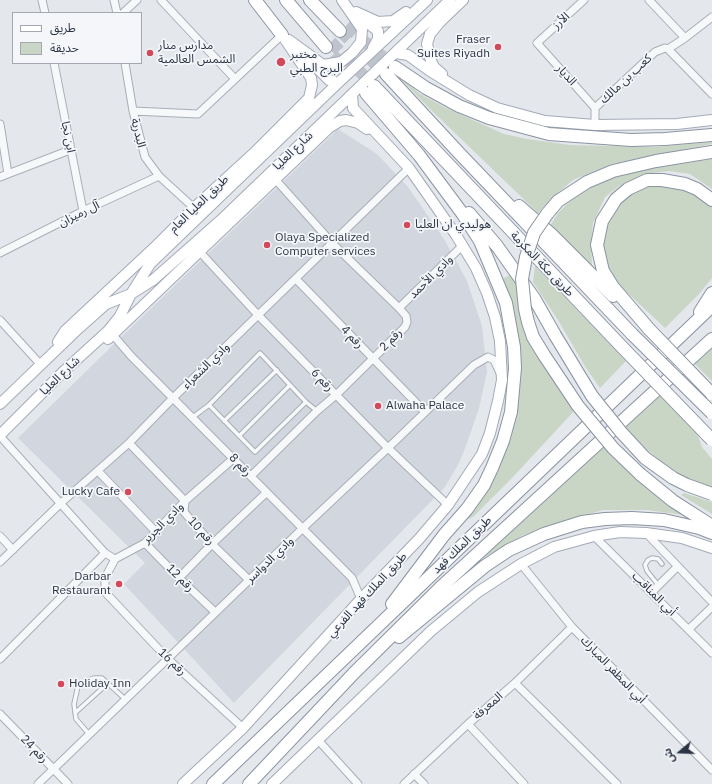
<!DOCTYPE html>
<meta charset="utf-8">
<style>
body{margin:0}
#map{position:relative;width:712px;height:784px;overflow:hidden;background:#e4e7ec;font-family:"IBM Plex Sans","Noto Sans Arabic",sans-serif}
canvas{display:block}
.legend{position:absolute;left:12px;top:12px;width:130px;height:52px;box-sizing:border-box;background:#f4f6f9;border:1px solid #a4a8b1;margin:0;padding:5px 7px;list-style:none;font-size:12px;color:#2b3445}
.legend li{display:flex;align-items:center;gap:8px;height:20px}
.legend b{width:20px;border:1px solid #a4a8b1}
.north{position:absolute;left:660px;top:732px;width:40px;height:40px;-webkit-text-stroke:3px #f4f6f9;paint-order:stroke;rotate:251deg;font-size:11px;font-weight:700;line-height:16px;text-align:center;color:#2b3445}
.north::after{content:'';display:block;margin:auto;width:14px;height:18px;background:#2b3445;clip-path:polygon(50% 0,100% 100%,50% 72%,0 100%)}
</style>
<div id="map">
<canvas width="712" height="784"></canvas>
<ul class="legend">
<li><b style="height:5px;background:#fff"></b>طريق</li>
<li><b style="height:11px;background:#c9d6c5"></b>حديقة</li>
</ul>
<div class="north">ش</div>
</div>
<script>
const context = document.querySelector('canvas').getContext('2d');
context.lineJoin = 'round';
function paint(path, color) { context.fillStyle = color; context.fill(path, 'evenodd'); }
const toPath = rows => new Path2D(rows.map(r => 'M' + r).join(''));
function strokePath(path, color, width, dash) { context.strokeStyle = color; context.lineWidth = width; context.lineCap = dash ? 'butt' : 'round'; context.setLineDash(dash || []); context.stroke(path); }
function write(font, color, halo, rows, align = 'center') {
  context.font = font + ' "IBM Plex Sans","Noto Sans Arabic",sans-serif'; context.lineWidth = 3.5; context.setLineDash([]); context.textBaseline = 'middle'; context.strokeStyle = halo; context.fillStyle = color; for (const [text, x, y, turn = 0] of rows) {
    context.save(); context.translate(x, y); context.rotate((+turn || 0) * Math.PI / 180); context.textAlign = isNaN(turn) ? turn : align; if (halo) context.strokeText(text, 0, 0); context.fillText(text, 0, 0); context.restore();
  }
}
paint(toPath([
 [338,129,377,154,408,187,444,239,467,281,482,326,487,372,479,408,467,443,459,463,445,487,234,703,124,584,145,563,18,438,117,341]
]), '#d2d6de');
paint(toPath([
 [394,72,420,94,446,108,504,134,527,139,570,145,656,147,712,142,712,144,611,164,573,180,552,198,538,213,429,108],
 [712,159,712,189,690,174,669,171,644,174,619,186,605,197,593,223,591,243,592,267,550,226,558,213,568,203,579,195,602,181,637,171],
 [675,182,707,201,712,207,712,278,699,294,665,328,618,284,609,270,602,247,610,211,638,186],
 [535,266,626,361,600,388,586,368,558,320,533,282],
 [510,275,518,286,521,311,575,410,512,478,474,516,467,520,490,483,519,370,518,335,509,295,502,279],
 [712,346,712,381,694,363],
 [661,393,696,430,702,447,712,459,712,489,697,484,682,476,662,462,645,448,622,424],
 [601,443,684,515,647,510,603,510,557,523,524,535,483,558],
 [684,493,712,502,712,514,681,495]
]), '#c9d6c5');
strokePath(toPath([
 [346,26,395,67],
 [340,31,386,74],
 [331,42,374,86],
 [333,55,366,93]
]), '#bfc3cb', 12, [12, 6]);
const lane = toPath([
 [209,405,260,353,306,402],
 [193,417,209,405,255,452,306,402,317,411],
 [224,421,277,370],
 [239,436,290,385],
 [659,586,647,571,645,565,648,560,652,558,658,559,662,564],
 [75,713,108,683],
 [89,734,76,719,74,704,78,686,86,681,94,678,102,678,125,699]
]);
const street = toPath([
 [42,0,45,13],
 [114,0,117,13],
 [161,0,235,79],
 [584,0,537,43,595,108],
 [649,0,685,38],
 [123,13,137,0],
 [668,49,712,94],
 [54,63,83,211],
 [125,63,133,111,145,157,159,176,194,208],
 [133,111,198,114,282,35],
 [0,124,8,174],
 [595,125,595,108,655,52,665,48,668,49,685,38,712,17],
 [0,177,70,150],
 [199,251,258,315,388,448,448,505],
 [0,253,83,211,159,176],
 [296,279,425,412],
 [399,308,463,245],
 [0,320,41,365],
 [113,335,131,356,352,578,361,599],
 [0,436,105,553,115,559],
 [129,443,185,501,184,512,212,544,249,580],
 [234,458,185,501,145,543,115,559,105,578,105,592,167,658,243,728],
 [98,471,156,532],
 [251,476,317,411,336,395,405,327,407,322,406,316,399,308,333,244,275,179],
 [646,533,712,602],
 [0,536,13,550],
 [594,536,712,653],
 [145,543,179,578,215,612],
 [0,562,61,503,129,443,173,398,409,168],
 [521,564,572,627,712,770],
 [179,578,212,544,266,493],
 [652,592,677,567],
 [689,629,712,607],
 [0,659,105,553],
 [515,683,617,784],
 [0,714,68,784],
 [468,724,524,784],
 [318,740,358,784],
 [414,774,424,784],
 [38,784,303,528,388,448,474,365,488,357,494,360,500,373],
 [404,784,468,724,515,683,572,627]
]);
const primary = toPath([
 [356,12,378,22,393,21,406,12],
 [364,20,378,31,378,39,373,48],
 [289,40,323,65,341,62,352,53,361,42,362,29,342,0],
 [396,53,408,55,430,71,469,95,497,108,545,121,595,125,677,124,712,120],
 [310,61,329,80,338,83],
 [442,74,434,67,431,61,427,44,430,34,440,22,463,0],
 [108,339,330,127,340,121,346,120,358,123,367,129],
 [58,342,65,331,154,248,194,208,254,153,309,98,312,85,311,78,282,35],
 [0,404,79,328,106,304,131,294,153,280,221,220,450,0],
 [0,435,63,372,108,331,120,316,131,294,150,264,338,83,427,0],
 [183,784,243,728,361,599,419,539,448,505,482,454,490,433,498,401,502,380,500,341,495,317,487,293,476,268,456,235,409,168,353,108,352,94],
 [272,784,431,631,478,592,521,564,554,547,594,536,620,532,646,533,682,538,712,548]
]);
const highway = toPath([
 [255,0,282,35],
 [286,0,326,47],
 [310,0,340,31],
 [395,67,426,88,459,106,489,118,549,134,631,140,665,139,712,135],
 [386,74,460,154,632,334],
 [374,86,623,348],
 [366,93,419,155,462,213,480,241,506,303,514,347,515,368,511,412,503,441,492,468,484,485,467,509,444,535,392,604],
 [519,206,551,234,613,296],
 [469,213,497,246,534,298,555,335],
 [547,214,558,201,587,182,613,171,656,161,712,152],
 [700,312,712,293],
 [649,329,613,287,603,271,597,245,602,221,616,199,628,189,647,180,662,180,685,184,697,189,712,200],
 [640,474,673,501,712,526],
 [399,637,485,566,509,550,544,534,582,522,605,519,632,518,664,520,699,528,712,533],
 [213,784,712,306],
 [249,784,354,673,440,588,712,339]
]);
strokePath(lane, '#a9aeb7', 5.5);
strokePath(street, '#a9aeb7', 9);
strokePath(primary, '#a3abb8', 12);
strokePath(highway, '#8b94a3', 14);
strokePath(lane, '#f7f8fa', 3.5);
strokePath(street, '#f7f8fa', 7);
strokePath(primary, '#fff', 10);
strokePath(highway, '#fff', 12);
const highwayBridge = toPath([
 [547,214,534,233,526,257,522,279,525,309,528,322,533,337,544,355,578,406,613,448,640,474],
 [649,329,712,394],
 [632,334,712,413],
 [555,335,592,396,621,432,645,458,673,478,687,485,712,494],
 [623,348,712,440]
]);
strokePath(highwayBridge, '#8b94a3', 14, []);
strokePath(highwayBridge, '#fff', 12);
for (const [x, y, r, color] of [
 [498,47,4,"#d1495b"],
 [150,53,4,"#d1495b"],
 [281,62,5,"#d1495b"],
 [407,225,4,"#d1495b"],
 [267,245,4,"#d1495b"],
 [378,406,4,"#d1495b"],
 [128,492,4,"#d1495b"],
 [119,584,4,"#d1495b"],
 [61,684,4,"#d1495b"]
]) { const dot = new Path2D(); dot.arc(x, y, r, 0, 2 * Math.PI); context.fillStyle = color; context.fill(dot); strokePath(dot, '#f4f6f9', 1.5); }
write('12px', '#2b3445', '#f4f6f9', [
 ["الأرز",561,21,-42],
 ["الديار",566,75,48],
 ["كعب بن مالك",626,79,-43],
 ["البدرية",138,133,76],
 ["ابن نجا",68,137,79],
 ["شارع العليا",293,151,-44],
 ["طريق العليا العام",199,204,-44],
 ["آل رميزان",79,214,-26],
 ["طريق مكة المكرمة",542,264,46],
 ["وادي الأحمد",431,277,-45],
 ["رقم 4",352,337,46],
 ["رقم 2",391,340,-45],
 ["وادي الشعراء",206,366,-44],
 ["شارع العليا",60,376,-44],
 ["رقم 6",322,380,46],
 ["رقم 8",240,465,46],
 ["وادي الجرير",163,523,-45],
 ["رقم 10",201,531,48],
 ["طريق الملك فهد",462,545,-44],
 ["وادي الدواسر",270,560,-44],
 ["رقم 12",180,578,45],
 ["أبي المناقب",654,594,45],
 ["طريق الملك فهد الفرعي",367,595,-47],
 ["رقم 16",172,662,44],
 ["أبي المظفر المبارك",613,670,46],
 ["المعرفة",488,706,-41],
 ["رقم 24",34,749,46]
]);
write('12px', '#2b3445', '#f4f6f9', [
 ["Fraser",490,40,"right"],
 ["Suites Riyadh",490,54,"right"],
 ["مدارس منار",158,46],
 ["الشمس العالمية",158,60],
 ["مختبر",290,55],
 ["البرج الطبي",290,69],
 ["هوليدي ان العليا",415,225],
 ["Olaya Specialized",275,238],
 ["Computer services",275,252],
 ["Alwaha Palace",386,406],
 ["Lucky Cafe",120,492,"right"],
 ["Darbar",111,577,"right"],
 ["Restaurant",111,591,"right"],
 ["Holiday Inn",69,684]
], 'left');
</script>
